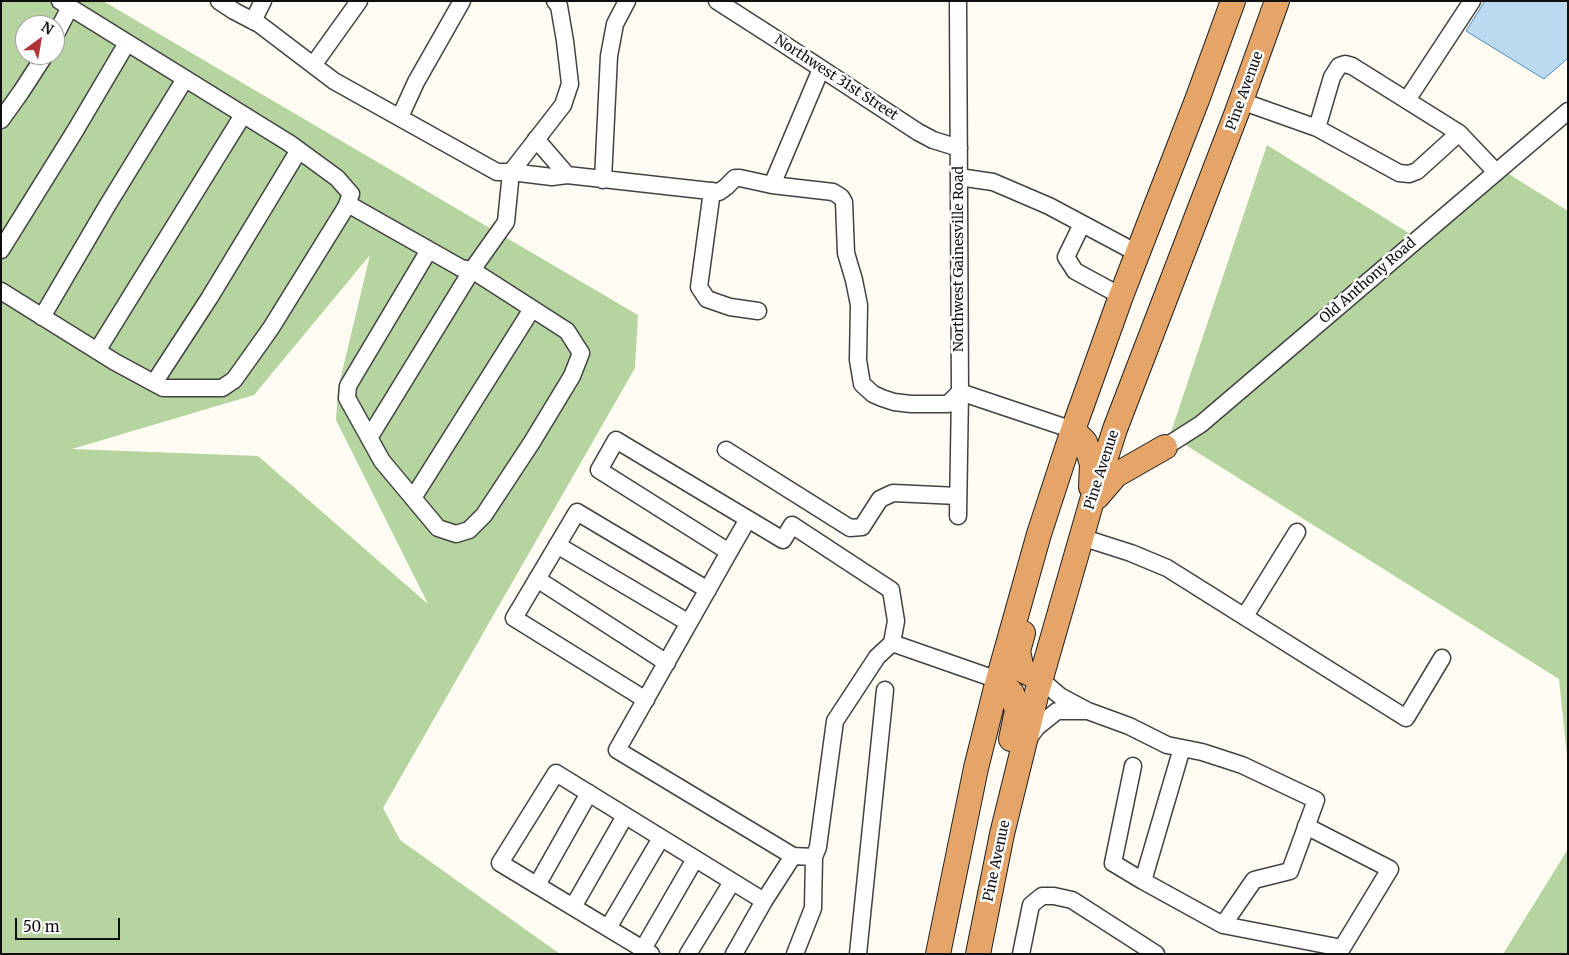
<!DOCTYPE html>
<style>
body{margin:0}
#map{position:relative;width:1569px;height:955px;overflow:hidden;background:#fefcf2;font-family:Merriweather,serif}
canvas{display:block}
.frame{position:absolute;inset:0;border:2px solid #0f0f0f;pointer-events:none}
.north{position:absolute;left:15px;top:15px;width:50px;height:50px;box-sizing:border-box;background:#fff;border:1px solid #9f9f9f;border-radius:50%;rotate:32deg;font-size:14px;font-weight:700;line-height:20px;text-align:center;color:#0f0f0f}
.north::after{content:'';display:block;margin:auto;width:18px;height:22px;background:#b13436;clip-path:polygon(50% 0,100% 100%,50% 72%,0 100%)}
.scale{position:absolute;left:15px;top:918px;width:105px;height:22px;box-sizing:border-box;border:2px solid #0f0f0f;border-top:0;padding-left:6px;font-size:15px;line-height:18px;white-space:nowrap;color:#0f0f0f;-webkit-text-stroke:4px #fff;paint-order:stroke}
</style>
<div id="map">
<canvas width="1569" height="955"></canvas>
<div class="frame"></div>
<div class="north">N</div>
<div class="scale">50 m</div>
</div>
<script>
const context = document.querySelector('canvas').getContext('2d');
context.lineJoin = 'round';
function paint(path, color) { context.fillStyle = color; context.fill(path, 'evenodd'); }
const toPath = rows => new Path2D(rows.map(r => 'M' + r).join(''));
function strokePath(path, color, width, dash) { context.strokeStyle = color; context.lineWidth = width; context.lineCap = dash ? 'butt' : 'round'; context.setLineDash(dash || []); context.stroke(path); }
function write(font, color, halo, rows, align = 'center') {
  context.font = font + ' Merriweather,serif'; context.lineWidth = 5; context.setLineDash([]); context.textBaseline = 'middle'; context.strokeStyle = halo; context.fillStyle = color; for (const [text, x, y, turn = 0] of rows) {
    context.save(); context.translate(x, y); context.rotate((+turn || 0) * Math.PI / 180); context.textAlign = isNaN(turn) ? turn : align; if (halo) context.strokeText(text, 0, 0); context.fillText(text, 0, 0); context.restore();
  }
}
paint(toPath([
 [1,1,103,1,638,315,635,368,383,808,400,840,560,954,1,954],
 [25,25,55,25,55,55,25,55],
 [370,255,338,389,336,420,428,604,258,456,72,449,254,395],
 [1267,145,1412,235,1197,418,1170,435],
 [1507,173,1568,211,1568,766,1559,679,1184,444],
 [1568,849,1568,954,1503,954]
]), '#b5d49f');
const water = toPath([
 [1485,1,1568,1,1568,58,1544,79,1466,31,1485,1]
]);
paint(water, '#bbdaf0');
strokePath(water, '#4a8dc0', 1);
const minor = toPath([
 [219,1,234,11,259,24,334,81,497,172,511,172,563,105,570,84,565,41,559,6,555,1],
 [717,1,770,35,918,132,933,140,959,148],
 [958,1,960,392,958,516],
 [253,21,263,1],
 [55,36,70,7],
 [314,64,359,1],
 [1407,100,1472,1],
 [1241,101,1317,128,1399,173,1409,174,1417,171,1459,133,1496,172],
 [400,117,416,82,462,1],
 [1,120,21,92,45,55],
 [1317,128,1332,77,1339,66,1345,64,1352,66,1459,133],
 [536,139,567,175],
 [959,177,993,182,1049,206,1137,253],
 [603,180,609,56,615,24,627,1],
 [772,185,821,69],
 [712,191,699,287,707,299,730,307,758,311],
 [348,204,461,268,472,270,506,222,511,172,552,177,567,175,719,192,726,187,735,178,740,178,772,185,833,192,841,197,844,202,846,253,854,280,859,305,858,360,862,384,873,394,882,398,894,402,911,404,948,404,960,392],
 [1082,224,1066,257,1075,271,1121,296],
 [1,250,75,131,127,43],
 [1,291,115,362,163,388,222,388,234,380,271,328,346,207,351,194,337,178,289,143,60,1],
 [42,317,107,206,185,79],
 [97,351,243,115],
 [154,383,210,297,299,150],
 [960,392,1073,430],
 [369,438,472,270,567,331,581,353,572,376,532,442,484,515,469,530,456,534,438,528,382,461,347,398,348,386,429,250],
 [1165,447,1201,424,1568,111],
 [726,450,850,528,862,527,880,499,893,493,958,496],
 [413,498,532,309],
 [1081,537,1131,553,1167,568,1406,718,1442,658],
 [557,545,689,623],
 [729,552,748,519],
 [537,579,667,663],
 [1245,616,1297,532],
 [892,643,877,657,835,721,818,847,814,857,793,856,617,750,729,552,599,470,616,440,783,540,792,525,891,590,896,621,892,643,998,680],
 [646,700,514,618,577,512,708,590],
 [1088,711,1129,726,1167,745,1202,752,1242,765,1316,800,1290,871,1254,880,1223,925,1143,881,1182,748],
 [1027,740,1037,727,1057,711,1088,711,1060,696,1040,679],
 [1133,766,1113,863,1143,881],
 [537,885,589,793],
 [573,907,625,816],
 [1223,925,1342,948,1390,869,1306,826],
 [608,928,661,838],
 [643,949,695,859],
 [651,954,500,863,556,773,764,901],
 [688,954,732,882],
 [734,954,764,901,793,856],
 [795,954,813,908,814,857],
 [858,954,885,690],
 [1021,954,1031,905,1042,896,1054,896,1072,900,1156,954]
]);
const highway = toPath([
 [1073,430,1085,442,1092,464,1091,487],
 [1097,497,1116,475,1165,447],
 [1023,633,1018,651,1022,670,1040,679],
 [998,680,1012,693,1017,711,1011,739],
 [938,954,976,768,998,680,1039,534,1073,430,1121,296,1197,100,1233,1],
 [978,954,1002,834,1037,692,1091,504,1115,429,1237,112,1277,1]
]);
strokePath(minor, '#424242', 19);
strokePath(highway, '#202020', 26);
strokePath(minor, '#fff', 16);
strokePath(highway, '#e5a568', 24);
write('14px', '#0f0f0f', '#fff', [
 ["Northwest 31st Street",836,78,33],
 ["Pine Avenue",1245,91,-70],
 ["Northwest Gainesville Road",959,259,-90],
 ["Old Anthony Road",1368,281,-41],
 ["Pine Avenue",1102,470,-72],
 ["Pine Avenue",997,861,-78]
]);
</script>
